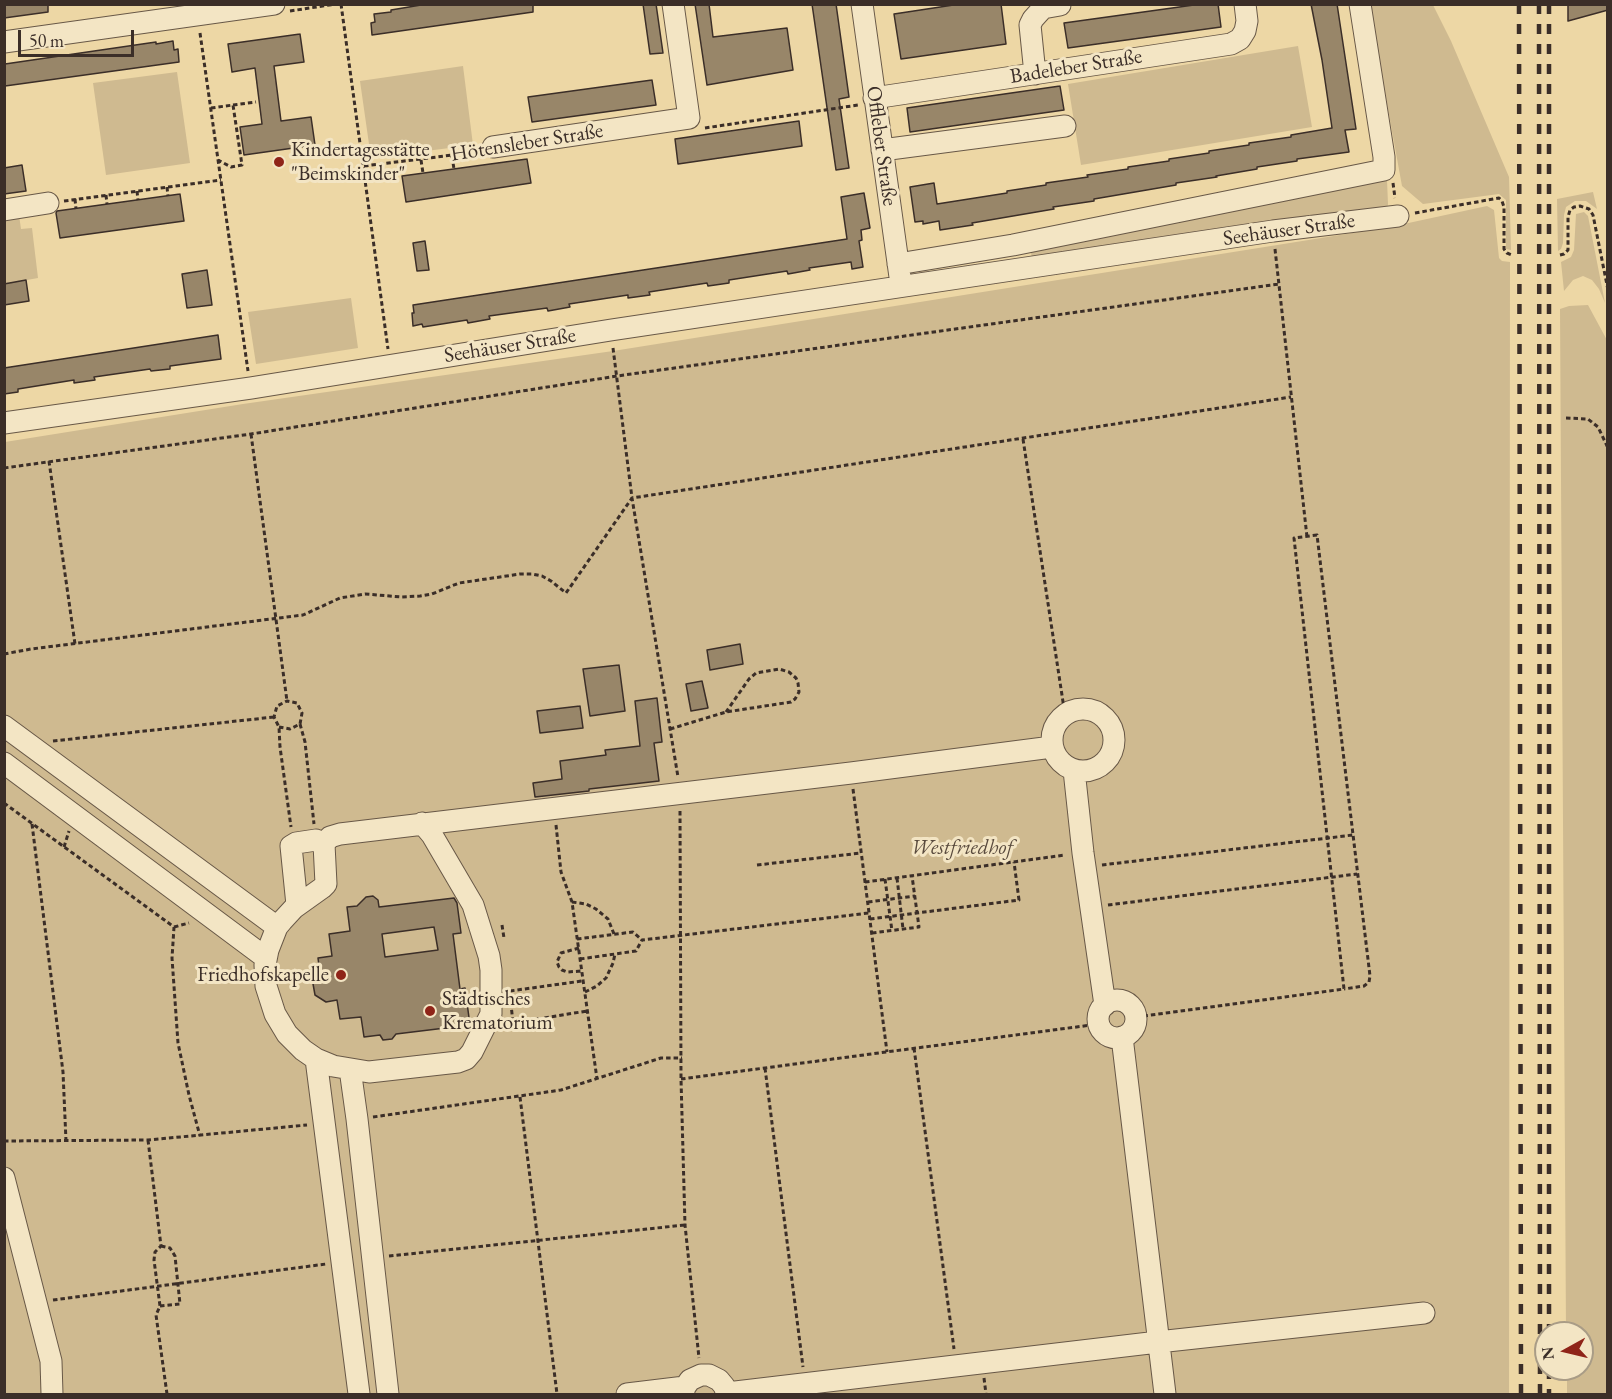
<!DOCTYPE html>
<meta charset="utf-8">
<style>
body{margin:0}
#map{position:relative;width:1612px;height:1399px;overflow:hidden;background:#edd7a5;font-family:"EB Garamond",serif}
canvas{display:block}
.frame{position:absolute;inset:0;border:6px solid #3b2e28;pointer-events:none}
.north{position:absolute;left:1534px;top:1321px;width:60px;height:60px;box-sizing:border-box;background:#f3e5c4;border:2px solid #a99c86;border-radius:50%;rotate:262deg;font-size:16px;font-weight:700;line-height:24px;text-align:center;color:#3b2e28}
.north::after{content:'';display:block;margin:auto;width:21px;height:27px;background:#8f2418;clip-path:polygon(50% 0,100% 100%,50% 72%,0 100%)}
.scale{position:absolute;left:18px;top:30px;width:116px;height:27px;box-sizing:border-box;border:3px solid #3b2e28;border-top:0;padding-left:8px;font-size:18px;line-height:21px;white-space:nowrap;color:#3b2e28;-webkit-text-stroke:4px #f3e5c4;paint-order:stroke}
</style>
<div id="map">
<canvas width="1612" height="1399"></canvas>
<div class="frame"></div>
<div class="north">N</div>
<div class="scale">50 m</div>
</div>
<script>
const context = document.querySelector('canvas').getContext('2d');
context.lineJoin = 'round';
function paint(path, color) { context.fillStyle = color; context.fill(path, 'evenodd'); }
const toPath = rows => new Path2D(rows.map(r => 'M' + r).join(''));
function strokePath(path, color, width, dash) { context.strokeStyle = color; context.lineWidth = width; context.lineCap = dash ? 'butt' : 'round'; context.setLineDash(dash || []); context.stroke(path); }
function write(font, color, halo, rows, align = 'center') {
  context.font = font + ' "EB Garamond",serif'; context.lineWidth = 6; context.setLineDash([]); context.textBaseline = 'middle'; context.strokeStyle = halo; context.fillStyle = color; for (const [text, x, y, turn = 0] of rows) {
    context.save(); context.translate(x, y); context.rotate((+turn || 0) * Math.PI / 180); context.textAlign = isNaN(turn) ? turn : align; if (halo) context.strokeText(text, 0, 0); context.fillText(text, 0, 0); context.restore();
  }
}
paint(toPath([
 [1369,5,1433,5,1451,41,1509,177,1511,250,1506,249,1506,200,1499,194,1423,204,1402,186],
 [1298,46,1312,127,1081,165,1068,84],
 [463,66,473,145,371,158,360,81],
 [177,72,190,163,106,175,93,83],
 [1387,180,1388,204,1387,208,1032,257,1030,250],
 [1593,192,1597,209,1586,201,1575,201,1566,207,1564,215,1563,243,1561,249,1558,251,1557,199],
 [1487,206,1494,210,1499,258,1502,261,1510,262,1509,1394,5,1394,5,442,243,404,613,351,1390,227],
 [1584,212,1588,216,1605,303,1599,289,1592,280,1583,276,1573,280,1564,291,1561,262,1571,257,1574,250,1576,214],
 [19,215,21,229,32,228,38,278,5,284,5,217],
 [351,298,358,348,256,364,248,312],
 [1588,305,1608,342,1608,1394,1567,1394,1567,1369,1582,1369,1582,1333,1566,1333,1560,309,1569,306]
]), '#cfba90');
const building = toPath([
 [4,4,48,4,48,12,4,18,4,4],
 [427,4,533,4,533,12,372,35,371,23,375,22,374,14,391,12,391,10,427,4],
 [643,4,656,4,663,53,650,54,643,4],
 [695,4,709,4,713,37,787,28,793,70,707,85,695,4],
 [812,4,836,4,849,97,839,99,849,168,836,170,812,4],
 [960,4,1001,4,1006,44,901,59,894,14,960,4],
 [1201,4,1218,4,1221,27,1068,48,1064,23,1201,4],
 [1311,4,1337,4,1356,129,1345,130,1349,152,1297,159,1297,161,1257,167,1257,169,1216,176,1217,177,1176,183,1176,185,1094,199,1094,201,1053,207,1054,209,972,223,973,225,940,230,939,221,923,224,923,221,915,222,910,187,934,183,937,204,1007,193,1007,191,1046,185,1046,183,1088,177,1087,175,1128,169,1128,167,1169,161,1169,159,1209,153,1209,151,1249,145,1249,143,1291,137,1291,135,1332,128,1322,60,1311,4],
 [1568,4,1608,4,1608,10,1568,21,1568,4],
 [300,34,304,62,274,66,281,121,311,117,315,145,244,155,240,127,262,124,255,68,232,72,228,44,300,34],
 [173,41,174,50,178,49,179,62,5,86,5,64,156,42,156,44,173,41],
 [652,80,656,105,532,122,528,97,652,80],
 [1060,86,1064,110,910,132,907,108,1060,86],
 [799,121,802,146,678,164,675,139,799,121],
 [527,159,531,183,406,202,402,176,527,159],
 [22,165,26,191,4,194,4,168,22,165],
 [864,193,870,228,861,230,862,240,859,241,863,267,852,269,851,262,809,268,810,270,788,274,787,271,729,280,729,283,708,286,707,283,649,292,650,295,628,298,628,295,569,304,570,307,548,311,547,308,489,316,490,319,468,323,467,320,423,327,422,324,413,326,412,313,414,313,413,305,847,239,841,197,864,193],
 [180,194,184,221,60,238,56,213,57,211,180,194],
 [425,241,429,270,417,271,413,243,425,241],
 [207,270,212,305,187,308,182,274,207,270],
 [26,280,29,301,4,305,4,284,26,280],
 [218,335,221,359,170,366,170,369,151,371,150,369,94,377,95,380,74,383,74,380,18,389,18,392,4,394,4,368,218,335],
 [740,644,743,664,710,670,707,650,740,644],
 [619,665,625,711,590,716,583,669,619,665],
 [702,681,708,708,691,711,686,684,702,681],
 [657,698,662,742,654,743,659,781,589,789,589,791,535,797,533,783,562,779,560,761,606,755,605,750,640,746,635,701,657,698],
 [580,706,583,728,540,733,537,711,580,706],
 [373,896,378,900,379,907,454,898,457,903,461,933,453,934,460,989,465,988,470,1025,396,1034,392,1039,383,1040,380,1035,364,1037,361,1017,340,1019,337,1000,326,1002,315,995,310,967,319,966,318,958,332,956,329,934,350,931,347,907,357,906,366,897,373,896],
 [434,927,438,950,385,957,382,934,434,927]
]);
paint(building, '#988669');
strokePath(building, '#3b2e28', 1.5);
const minor = toPath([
 [862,4,900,277],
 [4,42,274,4],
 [1035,74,1030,25,1033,19,1043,8,1060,5],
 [874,98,1231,44,1240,39,1245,31,1247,21,1245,4],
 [493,147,689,118,673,4],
 [882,150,1065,126],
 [4,210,48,203],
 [898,264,1013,245,1384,170,1384,157,1360,4],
 [4,423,251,388,611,330,1273,231,1398,216],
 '1052 740a31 31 0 1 1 62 0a31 31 0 1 1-62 0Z',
 [4,726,277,927],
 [4,763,266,958],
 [1074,770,1083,853,1105,1005],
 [324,844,330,837,340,834,851,773,1052,747],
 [297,905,291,846,296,843,316,840,324,844,326,884,322,888,294,908,282,921,277,927,268,950,265,965,266,986,275,1014,287,1034,303,1050,316,1059,333,1066,369,1072,458,1062,466,1059,472,1052,491,1014,491,970,489,956,473,905,432,835,422,823],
 '1098 1019a19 19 0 1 1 38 0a19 19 0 1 1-38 0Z',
 [1122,1037,1165,1394],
 [316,1059,359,1394],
 [350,1069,357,1119,388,1394],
 [4,1178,51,1361,52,1394],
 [727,1393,1158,1342,1424,1313],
 [627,1394,685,1387],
 [683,1394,685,1387,690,1380,701,1375,709,1375,719,1380,724,1386,727,1394]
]);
strokePath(minor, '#685847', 23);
strokePath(toPath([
 [341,4,388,349],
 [290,11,336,4],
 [200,33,248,371],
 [233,105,256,102],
 [211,108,233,105,242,165,231,167,218,160],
 [705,128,858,105],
 [452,156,454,169],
 [421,160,423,173],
 [364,166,477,152],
 [1393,183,1395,198],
 [167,187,168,196],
 [137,191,138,200],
 [106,195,107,204],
 [75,199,76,209],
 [64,201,221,180],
 [1415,213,1499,198,1502,201,1504,207,1504,249,1507,253,1512,255],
 [1275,249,1307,537],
 [1560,255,1564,254,1568,250,1568,217,1570,210,1574,207,1580,206,1589,209,1593,215,1608,290],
 [613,348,632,498,678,777],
 [1566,418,1588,419,1598,427,1608,448],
 [251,434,287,701],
 [1023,439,1065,715],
 [49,461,75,644],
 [4,468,251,434,617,376,1279,284],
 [4,654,31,649,303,615,340,598,365,594,401,597,420,596,432,594,459,583,520,574,532,574,542,576,551,581,566,593,632,498,1291,397],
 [300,724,305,742,314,824],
 [279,727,290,729,300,724,302,713,297,703,287,701,277,706,274,717,279,727,280,747,291,827],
 [670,729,726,712,791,702,795,699,799,692,798,683,796,678,789,672,779,669,756,673,749,679,726,712],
 [53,741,274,717],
 [853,789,887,1052],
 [4,803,174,927,172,958,178,1043,189,1095,200,1136],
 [680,811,681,1079,685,1225,699,1358],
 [32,824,63,1072,66,1141],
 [556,825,561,872,572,902,597,1079],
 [64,847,69,831],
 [757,865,861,853],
 [1102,865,1353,835],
 [897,878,903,929],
 [885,879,892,931],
 [865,882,1065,855],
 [572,902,586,904,596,909,608,919,614,934],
 [868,902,915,896],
 [1108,905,1357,874],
 [870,919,1019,900,1014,862],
 [502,925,504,938],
 [174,927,189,923],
 [872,933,919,927,912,876],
 [577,939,633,932,642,940],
 [579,948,561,953,557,962,559,967,562,970,567,972,582,971],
 [580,959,636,951,642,940,869,913],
 [510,991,582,981],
 [585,992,597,986,606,978,613,963,615,954],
 [510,995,513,1023,587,1011],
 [1136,1017,1344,989,1294,538,1317,535,1370,976,1369,982,1364,986,1344,989],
 [914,1048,954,1349],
 [765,1068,803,1367],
 [681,1079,1099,1024],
 [520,1097,557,1394],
 [373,1117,561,1090,661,1058,682,1058],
 [148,1140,161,1246,155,1252,154,1260,160,1306,156,1315,167,1394],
 [4,1141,148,1140,307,1125],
 [389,1256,685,1225],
 [53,1300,326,1264],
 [160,1306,180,1304,175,1256,170,1248,161,1246],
 [984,1378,986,1394]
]), '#3b2e28', 3, [4.5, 3]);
strokePath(minor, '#f3e5c4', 21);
strokePath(toPath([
 [1519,4,1521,1394],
 [1539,4,1540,1394],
 [1549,4,1549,1333],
 [1549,1369,1549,1394]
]), '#3b2e28', 4.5, [10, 10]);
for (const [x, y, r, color] of [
 [279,162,6,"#8f2418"],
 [341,975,6,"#8f2418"],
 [430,1011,6,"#8f2418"]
]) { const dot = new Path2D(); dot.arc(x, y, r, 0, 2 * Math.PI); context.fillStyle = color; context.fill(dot); strokePath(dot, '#f3e5c4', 2); }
write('21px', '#3b2e28', '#f3e5c4', [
 ["Badeleber Straße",1076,67,-9],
 ["Hötensleber Straße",527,143,-9],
 ["Offleber Straße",881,146,82],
 ["Seehäuser Straße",1289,230,-8],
 ["Seehäuser Straße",510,346,-9]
]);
write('21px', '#3b2e28', '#f3e5c4', [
 ["Kindertagesstätte",291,150],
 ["\"Beimskinder\"",291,174],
 ["Friedhofskapelle",329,975,"right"],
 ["Städtisches",442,999],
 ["Krematorium",442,1023]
], 'left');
write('italic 21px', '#594a3d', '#f3e5c4', [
 ["Westfriedhof",962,848]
]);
</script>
